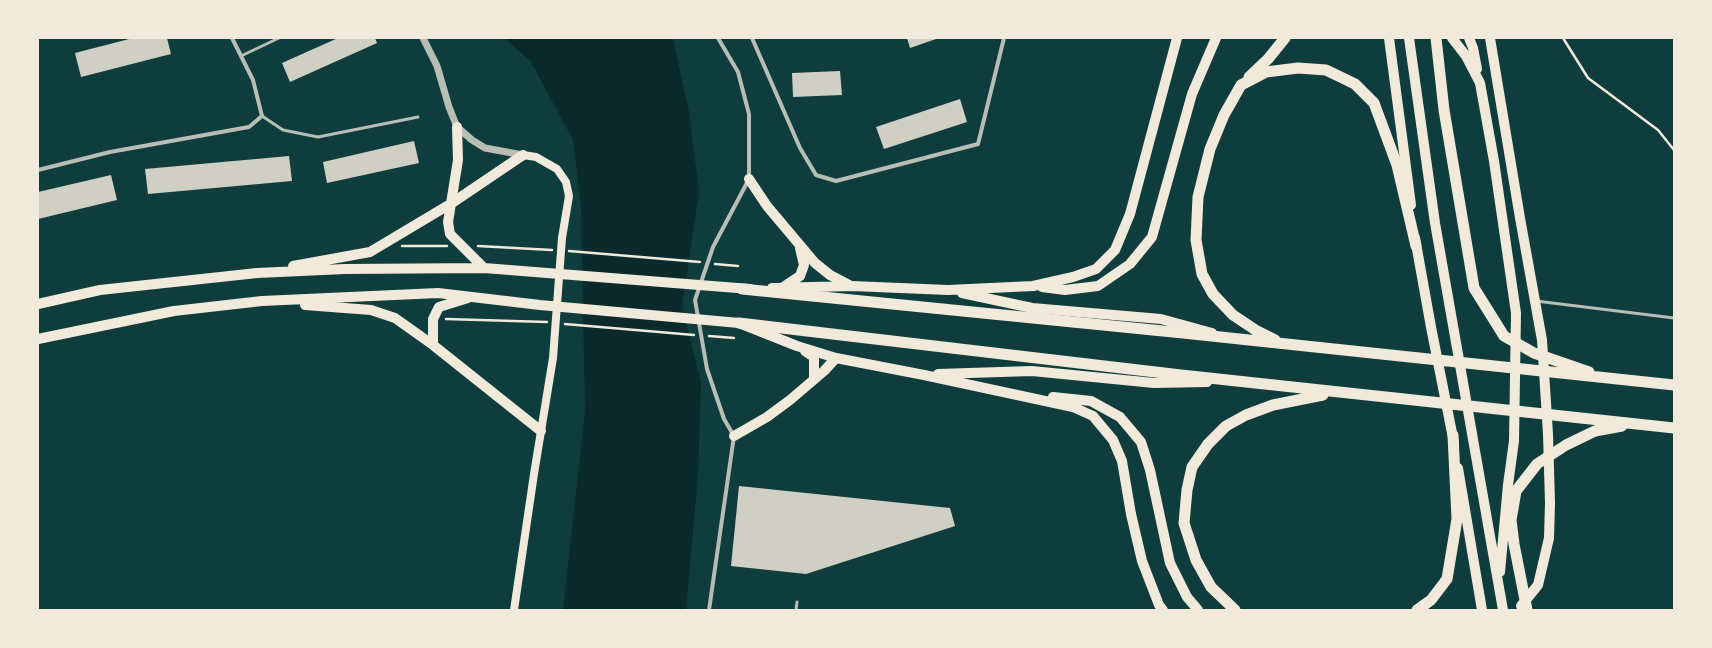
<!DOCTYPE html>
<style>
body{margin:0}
#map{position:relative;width:1712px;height:648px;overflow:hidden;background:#0f3d3e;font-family:"Varela Round",sans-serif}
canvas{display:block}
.frame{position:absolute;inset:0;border:39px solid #f1e9da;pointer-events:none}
</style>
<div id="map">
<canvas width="1712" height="648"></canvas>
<div class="frame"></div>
</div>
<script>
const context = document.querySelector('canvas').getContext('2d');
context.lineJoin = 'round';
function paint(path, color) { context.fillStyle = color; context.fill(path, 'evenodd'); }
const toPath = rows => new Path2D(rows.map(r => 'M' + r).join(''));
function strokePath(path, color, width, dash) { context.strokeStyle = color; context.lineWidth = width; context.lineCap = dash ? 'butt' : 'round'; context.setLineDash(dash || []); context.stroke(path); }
paint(toPath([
 [505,38,673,38,689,112,699,192,682,307,701,382,698,475,686,610,563,610,585,411,581,206,573,140,531,62]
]), '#0a2a2b');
paint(toPath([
 [133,38,167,38,171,54,81,77,75,53],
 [338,38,375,38,377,43,290,82,282,63],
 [907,38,939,38,910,48],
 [840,71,842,95,793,97,792,73],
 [960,99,967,122,884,149,876,127],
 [414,141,419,163,327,183,323,162],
 [289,156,292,181,148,194,145,169],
 [111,175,117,200,38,219,38,192],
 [739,486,950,508,955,526,806,574,731,566]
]), '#cfcfc3');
strokePath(toPath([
 [1563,38,1588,78,1658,130,1674,150],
 [402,246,447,246],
 [478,246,552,250],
 [569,251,700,262],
 [715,264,738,266],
 [446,319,547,322],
 [565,324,694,335],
 [709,336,734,338]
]), '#f1e9da', 2.5);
strokePath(toPath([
 [241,56,279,38],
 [262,116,283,130,318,137,418,117],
 [1536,301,1674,318],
 [796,610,797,602]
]), '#b8beb3', 3);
strokePath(toPath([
 [752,38,800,148,816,175,836,181,978,144,1004,38],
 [38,170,110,152,249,127,262,116,253,80,232,38],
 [709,610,734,436,724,419,707,369,695,300,713,247,749,179,749,114,738,72,718,38]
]), '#b8beb3', 4);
strokePath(toPath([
 [423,38,437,66,449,107,457,127,472,140,485,148,523,155]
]), '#b8beb3', 7);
strokePath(toPath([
 [514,610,534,474,553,358,562,238,569,196,566,182,557,169,536,157,523,155]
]), '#f1e9da', 8);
strokePath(toPath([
 [1389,38,1411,205],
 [1409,38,1435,223,1503,610],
 [1452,38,1466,56,1480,83,1494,161,1516,313,1514,441,1508,485,1500,572],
 [1469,38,1473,48,1477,69],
 [1490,38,1520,218,1542,340,1548,434,1550,503,1549,538,1538,585,1521,606],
 [457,127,458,160,448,222,450,234,484,268],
 [749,179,767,206,815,263,830,275,849,285],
 [1415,238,1431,327,1454,443],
 [293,266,370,252,452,203,523,155],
 [1042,287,1065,290,1098,286,1130,264,1152,237,1192,94,1216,38],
 [772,288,852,286,948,290,1033,286,1073,277,1096,269,1115,250,1130,214,1177,38],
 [782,288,800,276,804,265,800,248],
 [962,293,1032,308,1161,319,1212,333],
 [38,304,100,290,257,273,345,269,484,268,750,289],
 [305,305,371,310,395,318,433,345,541,431],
 [38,339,174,311,262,301,438,293,540,305,739,323,797,346,836,358,924,375,1073,407,1093,416,1113,440,1122,461,1131,514,1142,561,1159,605,1163,610],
 [433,345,433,319,439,307,468,298],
 [805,351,814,357,814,378],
 [938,374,1032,371,1154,383,1207,382],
 [1053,397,1091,401,1120,417,1141,442,1150,470,1170,563,1187,597,1198,610],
 [734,436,767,417,790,400,824,371,836,358],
 [1458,468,1482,610]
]), '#f1e9da', 10);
strokePath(toPath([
 [1436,38,1444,110,1474,288,1504,336,1534,353,1589,372],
 [1249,77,1268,59,1285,38],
 [742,289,1183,333,1674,385],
 [739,323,1181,375,1674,428],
 [1275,340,1257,331,1233,315,1213,294,1202,274,1196,240,1198,197,1210,149,1224,115,1241,85,1266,72,1298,68,1326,70,1355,84,1374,103,1397,165,1416,246],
 [1235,610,1211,587,1196,560,1184,523,1187,490,1192,467,1208,444,1226,426,1246,415,1273,405,1323,395],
 [1417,610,1431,600,1447,579,1457,519,1453,435],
 [1527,610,1514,544,1511,520,1516,491,1537,464,1566,445,1595,431,1622,426]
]), '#f1e9da', 11);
</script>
